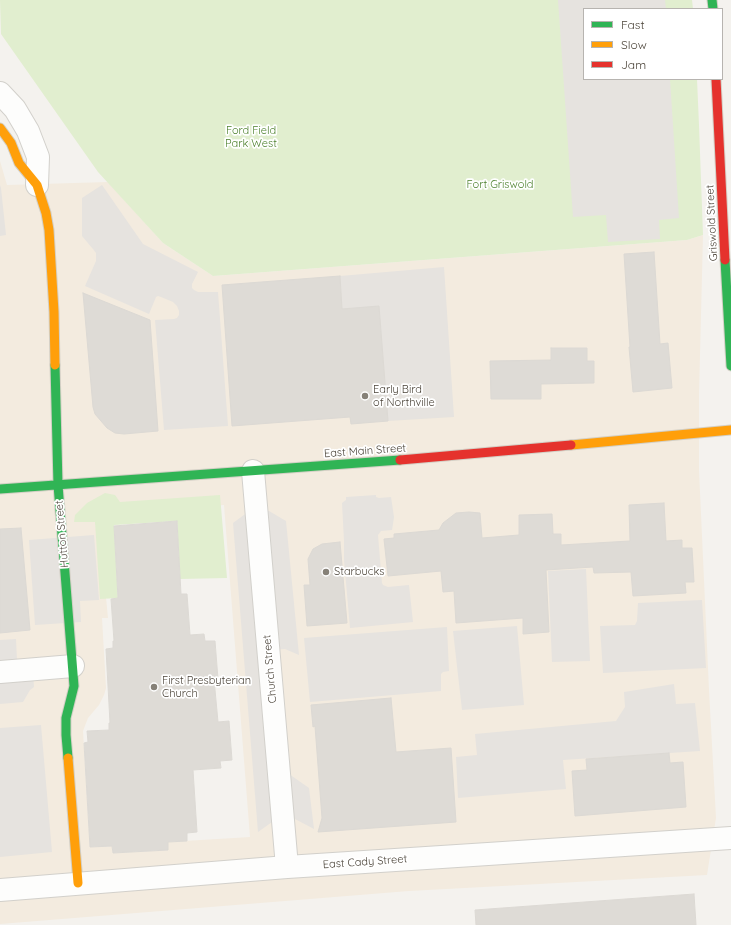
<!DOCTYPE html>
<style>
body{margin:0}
#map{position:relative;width:731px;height:925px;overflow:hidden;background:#f4f2ee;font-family:Quicksand,sans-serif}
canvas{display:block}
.legend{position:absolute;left:583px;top:8px;width:140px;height:72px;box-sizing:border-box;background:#fff;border:1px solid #b7b4b0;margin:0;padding:5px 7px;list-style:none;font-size:12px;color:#4b4439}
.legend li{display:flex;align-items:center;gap:8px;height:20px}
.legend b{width:20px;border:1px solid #b7b4b0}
</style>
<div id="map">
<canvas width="731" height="925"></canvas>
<ul class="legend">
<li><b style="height:5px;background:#30b455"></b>Fast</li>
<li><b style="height:5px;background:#ff9f0a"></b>Slow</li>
<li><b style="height:5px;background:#e5322d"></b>Jam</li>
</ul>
</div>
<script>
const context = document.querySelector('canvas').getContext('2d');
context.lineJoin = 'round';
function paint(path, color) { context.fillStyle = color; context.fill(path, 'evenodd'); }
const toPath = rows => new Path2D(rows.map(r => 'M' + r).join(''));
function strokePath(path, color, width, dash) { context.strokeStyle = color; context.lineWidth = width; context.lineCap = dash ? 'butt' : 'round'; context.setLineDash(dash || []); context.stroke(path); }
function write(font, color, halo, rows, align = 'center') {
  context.font = font + ' Quicksand,sans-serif'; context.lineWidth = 3.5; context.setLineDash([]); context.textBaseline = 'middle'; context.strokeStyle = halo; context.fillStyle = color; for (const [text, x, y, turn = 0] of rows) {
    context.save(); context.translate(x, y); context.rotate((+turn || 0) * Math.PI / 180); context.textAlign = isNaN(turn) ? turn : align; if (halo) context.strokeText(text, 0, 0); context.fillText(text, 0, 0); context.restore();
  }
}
paint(toPath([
 [0,161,7,185,108,182,163,243,213,276,687,240,703,235,699,395,699,470,709,690,716,818,707,875,409,891,0,924],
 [224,505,250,837,168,842,168,850,113,853,112,846,90,847,83,731,88,718,99,705,104,695,106,688,102,618,108,618,98,515]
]), '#f3ebdf');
paint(toPath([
 [0,0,692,0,693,9,584,9,584,79,697,79,699,125,703,235,687,240,213,276,163,243,98,172,1,34],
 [105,493,115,495,120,502,220,495,227,578,180,579,177,521,114,525,118,598,100,599,95,522,74,522,75,515,87,503]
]), '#e1eecf');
paint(toPath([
 [558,0,665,0,666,9,584,9,584,79,670,79,679,218,659,220,660,239,608,242,606,215,573,217],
 [0,185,1,188,6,235,0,236],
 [102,185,143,244,198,272,192,284,192,288,194,290,198,292,218,292,228,426,164,430,155,320,174,319,177,318,179,315,179,311,177,306,173,302,161,297,158,296,156,297,149,314,85,286,96,261,96,253,93,249,82,236,82,198],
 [444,267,454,417,388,421,379,307,342,309,340,276],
 [376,495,376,497,379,498,391,497,394,517,392,530,381,531,378,535,382,583,383,585,388,587,409,585,413,622,350,628,344,560,344,541,342,503,346,500,346,497],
 [269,511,286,521,299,655,285,649,269,650,289,774,309,788,314,829,295,819,272,822,258,832,233,523,248,512],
 [94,535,99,600,80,601,81,622,35,625,29,540],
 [586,569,590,661,552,662,548,571],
 [702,600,706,668,603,673,600,626,635,625,637,621,638,603],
 [517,626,524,705,462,710,453,631],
 [447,627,449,671,443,672,441,674,441,691,310,702,304,638],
 [16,639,17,660,32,659,34,687,30,690,23,702,0,704,0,640],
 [674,684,676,704,695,703,700,751,563,760,566,789,458,798,456,757,477,755,475,734,616,721,625,707,624,692],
 [41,725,52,852,0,857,0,728]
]), '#e6e3df');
const building = toPath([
 [654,252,660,344,668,343,672,388,633,392,629,347,630,347,624,254,654,252],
 [340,276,342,309,379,306,388,421,351,424,350,417,232,426,222,285,340,276],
 [83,293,150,320,158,431,124,434,115,433,107,428,95,414,93,407,83,293],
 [551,348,587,348,587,361,594,361,594,383,541,384,541,399,491,399,490,361,551,360,551,348],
 [664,503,666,541,682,540,682,548,692,548,694,582,685,582,686,593,633,596,631,572,594,573,593,567,546,570,549,632,523,634,523,618,456,623,454,591,443,592,441,571,388,576,384,539,394,538,394,534,439,530,443,523,456,513,469,512,480,513,482,538,519,535,519,515,552,514,553,534,561,534,561,545,630,541,629,505,664,503],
 [177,521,181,594,187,594,190,635,204,634,205,641,215,641,218,679,214,679,218,722,229,721,232,760,220,761,221,768,193,770,197,832,187,833,187,841,168,842,168,850,113,853,112,846,90,847,84,743,88,742,87,731,109,730,109,723,110,723,106,649,113,648,113,641,114,641,111,599,118,598,114,526,177,521],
 [21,528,30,630,0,633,0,529,21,528],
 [340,542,347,623,307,626,304,585,310,585,308,559,313,549,322,544,340,542],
 [391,698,396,752,451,748,456,822,318,832,322,818,315,726,313,727,311,705,391,698],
 [669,753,670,763,683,762,686,807,575,816,572,771,587,770,586,759,669,753],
 [694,894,696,925,476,925,475,910,694,894]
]);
paint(building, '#dedbd6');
strokePath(building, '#dcd9d4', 1);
const street = toPath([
 [0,93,15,109,28,131,38,157,37,185],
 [253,471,287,867],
 [0,672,73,666],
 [0,890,287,867,488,854,731,838]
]);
const fast = toPath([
 [712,0,713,9],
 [725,260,731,366],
 [55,365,58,485,74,686,66,718,66,735,68,758],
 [0,489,400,460]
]);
const slow = toPath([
 [0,128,11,143,19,163,37,185,46,213,49,230,54,312,55,365],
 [571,445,731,430],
 [68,758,78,883]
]);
const jam = toPath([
 [716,79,725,260],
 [400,460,571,445]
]);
strokePath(street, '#d2d0cb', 24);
strokePath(fast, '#d3cfc5', 11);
strokePath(slow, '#d3cfc5', 11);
strokePath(jam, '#d3cfc5', 11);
strokePath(street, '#fdfdfc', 22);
strokePath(fast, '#30b455', 9);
strokePath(slow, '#ff9f0a', 9);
strokePath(jam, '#e5322d', 9);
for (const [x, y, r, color] of [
 [365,396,4,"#868178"],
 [326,572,4,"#868178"],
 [154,687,4,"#868178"]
]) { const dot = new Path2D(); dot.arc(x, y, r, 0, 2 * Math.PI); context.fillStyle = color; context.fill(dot); strokePath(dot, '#fff', 1.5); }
write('11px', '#4a7f2a', '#fff', [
 ["Ford Field",251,131],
 ["Park West",251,144],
 ["Fort Griswold",500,185]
]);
write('11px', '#4b4439', '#fff', [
 ["Griswold Street",712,223,-93],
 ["East Main Street",365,451,-4],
 ["Hutton Street",62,534,-95],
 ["Church Street",270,669,-95],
 ["East Cady Street",365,862,-4]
]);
write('11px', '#4b4439', '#fff', [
 ["Early Bird",373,390],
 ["of Northville",373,403],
 ["Starbucks",334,572],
 ["First Presbyterian",162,681],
 ["Church",162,694]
], 'left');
</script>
